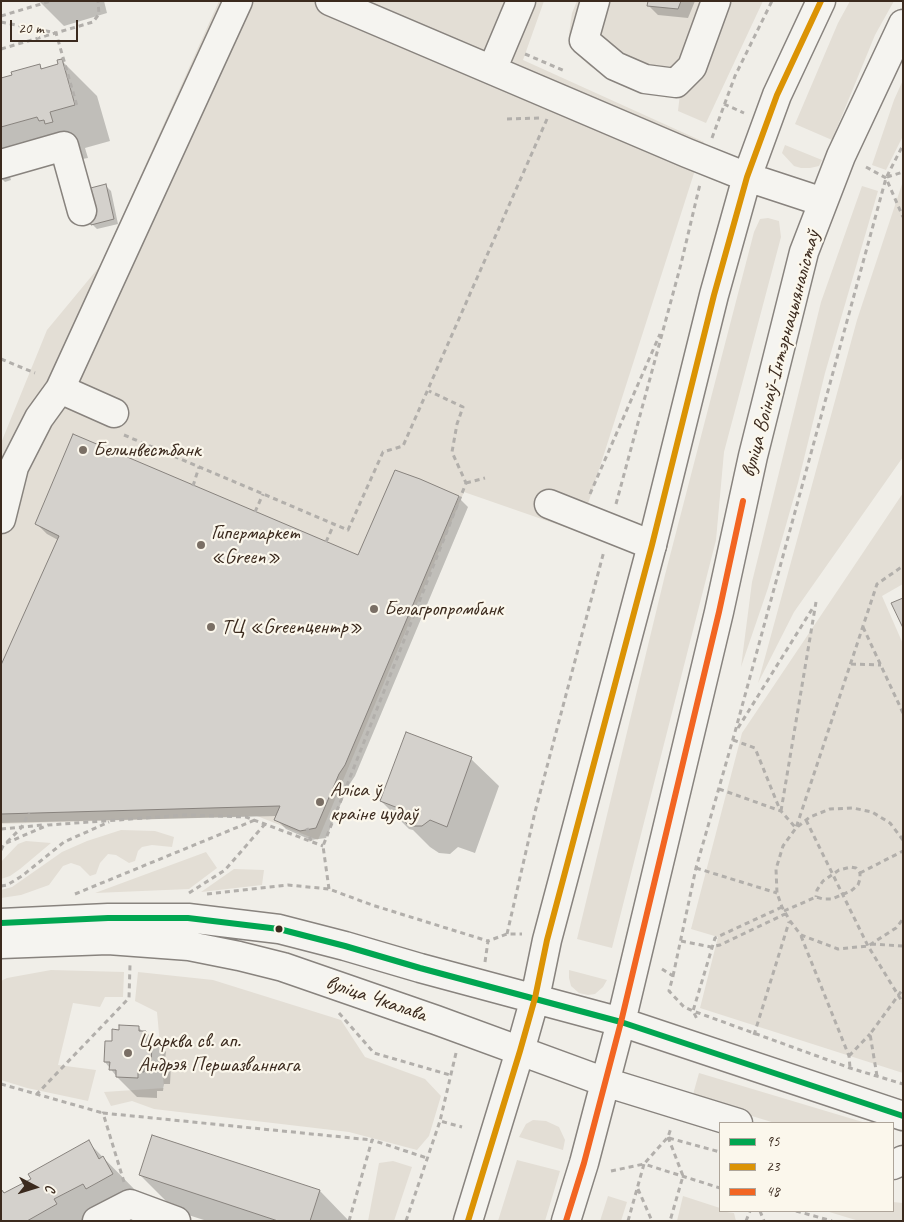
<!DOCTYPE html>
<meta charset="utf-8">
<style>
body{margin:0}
#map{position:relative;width:904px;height:1222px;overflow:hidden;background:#f0eee8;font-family:Caveat,sans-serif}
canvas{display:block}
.frame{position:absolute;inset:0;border:2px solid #3b2a1e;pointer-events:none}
.legend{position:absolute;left:719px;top:1122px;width:175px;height:90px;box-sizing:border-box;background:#fbf7ec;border:1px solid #aea59a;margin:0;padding:6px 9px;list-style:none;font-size:15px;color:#3b2a1e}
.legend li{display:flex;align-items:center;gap:10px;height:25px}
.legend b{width:25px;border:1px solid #aea59a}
.north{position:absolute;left:10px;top:1162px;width:50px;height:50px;-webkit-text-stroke:4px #fbf7ec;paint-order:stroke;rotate:95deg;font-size:14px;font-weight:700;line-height:20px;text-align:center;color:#3b2a1e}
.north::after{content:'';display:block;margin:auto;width:18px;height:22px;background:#3b2a1e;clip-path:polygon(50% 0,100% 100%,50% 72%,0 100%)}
.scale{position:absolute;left:10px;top:20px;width:68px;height:22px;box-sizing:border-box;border:2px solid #3b2a1e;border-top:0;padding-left:6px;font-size:15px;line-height:18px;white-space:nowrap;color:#3b2a1e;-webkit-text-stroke:4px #fbf7ec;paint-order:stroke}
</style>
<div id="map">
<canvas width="904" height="1222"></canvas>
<div class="frame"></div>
<ul class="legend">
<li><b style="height:6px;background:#00a651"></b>95</li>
<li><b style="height:6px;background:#db9304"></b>23</li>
<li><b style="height:6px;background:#f26522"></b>48</li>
</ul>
<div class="north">С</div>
<div class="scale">20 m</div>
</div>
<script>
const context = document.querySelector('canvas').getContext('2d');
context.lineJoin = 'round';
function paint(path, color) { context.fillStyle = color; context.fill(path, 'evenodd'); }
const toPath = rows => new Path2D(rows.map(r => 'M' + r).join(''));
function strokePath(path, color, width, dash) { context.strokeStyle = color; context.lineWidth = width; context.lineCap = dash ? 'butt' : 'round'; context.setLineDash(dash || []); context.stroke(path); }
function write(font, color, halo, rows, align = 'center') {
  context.font = font + ' Caveat,sans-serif'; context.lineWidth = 4.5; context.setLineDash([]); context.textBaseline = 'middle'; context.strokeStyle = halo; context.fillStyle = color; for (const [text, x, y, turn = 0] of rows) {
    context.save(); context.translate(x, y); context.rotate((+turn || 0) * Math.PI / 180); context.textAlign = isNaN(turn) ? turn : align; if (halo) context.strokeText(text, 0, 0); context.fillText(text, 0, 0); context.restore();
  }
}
paint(toPath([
 [219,1,544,1,523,60,704,142,579,532,464,492,318,840,257,816,1,824,1,443,47,330,100,266],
 [577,1,763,1,706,123,678,111,680,94,664,93,591,67,578,55,569,34,572,13],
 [850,1,894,1,875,35,832,140,795,124,838,23],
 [903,80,903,136,886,170,872,165,894,100],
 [785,145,822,160,819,166,810,168,801,168,794,166,782,153],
 [903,181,903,457,794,612,758,683,857,320],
 [862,186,878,191,825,373,798,483,768,588,741,667,752,582,821,302],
 [768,218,779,221,781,237,724,452,716,540,612,948,577,939,665,575,754,232,760,219],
 [903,493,903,584,882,596,903,644,903,1073,700,1008,718,937,691,929,742,733],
 [121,830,155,831,174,837,172,847,152,845,142,847,138,851,135,861,129,863,116,855,108,854,100,863,96,874,90,876,80,866,71,863,63,866,49,885,21,895,1,898,1,890,12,887,62,852,87,841],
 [26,841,51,843,20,869,10,876,1,879,1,862,18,844],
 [206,852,217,868,189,889,95,893],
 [234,869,264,870,262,885,201,892],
 [51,970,124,972,123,997,105,997,100,1007,73,1003,58,1065,96,1070,88,1101,27,1088,1,1080,1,981,7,978],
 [569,970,607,980,603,987,595,994,588,995,579,993,571,986,569,978],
 [138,972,213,980,341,1020,365,1057,425,1079,441,1096,429,1136,417,1150,349,1132,154,1109,132,1101,111,1106,104,1092,164,1088,157,1012,135,1001],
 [699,1073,866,1123,775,1123,692,1098],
 [533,1120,546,1121,559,1127,565,1140,563,1150,519,1137,526,1124],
 [517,1160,560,1171,545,1221,498,1221],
 [393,1161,412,1167,394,1221,368,1221,379,1163],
 [608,1196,627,1202,621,1221,600,1221],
 [683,1196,720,1208,720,1211,734,1213,736,1221,677,1221],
 [893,1202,903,1203,903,1221,859,1221,826,1211,893,1211]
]), '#e3ded5');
paint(toPath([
 [39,1,104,1,107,13,64,26],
 [650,1,695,1,688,18,658,15,648,5],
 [61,60,97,96,110,141,85,148,88,158,82,159,78,156,8,171,11,180,5,182,1,178,1,79,39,66,43,69,60,65],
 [106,186,111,191,118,224,97,229,92,224],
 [458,497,468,507,355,776,349,785,326,838,311,840,286,829,276,819,277,816,1,823,1,668,58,540,47,534,37,524,358,557],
 [471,759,499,786,475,853,458,847,450,854,439,853,430,847,413,830,409,829,381,801],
 [139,1028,143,1032,146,1032,166,1052,165,1059,171,1065,170,1084,164,1084,163,1091,157,1091,157,1098,137,1097,117,1077,105,1062,113,1043],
 [88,1142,139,1194,148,1210,129,1221,1,1221,2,1190,5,1194,32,1179],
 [140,1175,320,1191,349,1221,207,1221,176,1211]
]), '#0003');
const building = toPath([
 [648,1,681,1,678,9,647,6,648,1],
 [62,59,75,105,50,112,53,122,45,124,44,120,39,121,37,117,1,127,1,78,12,75,11,72,40,64,41,69,58,64,57,60,62,59],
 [106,184,114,219,91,225,83,190,106,184],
 [73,434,358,555,395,470,420,479,459,496,345,765,339,774,316,828,300,831,274,820,280,806,1,814,1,665,59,536,35,524,73,434],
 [903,598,903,628,891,603,903,598],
 [406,732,472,757,447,827,430,820,422,826,410,826,401,819,398,808,380,801,406,732],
 [119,1025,139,1026,139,1031,146,1031,146,1043,152,1044,151,1065,144,1064,144,1072,138,1071,138,1078,116,1077,116,1070,109,1070,110,1062,104,1062,105,1041,112,1041,112,1029,119,1030,119,1025],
 [152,1135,320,1190,310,1221,278,1221,139,1175,152,1135],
 [89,1140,99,1159,103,1156,113,1174,86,1189,83,1184,54,1199,57,1204,27,1221,1,1221,1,1189,4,1193,31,1179,28,1174,89,1140]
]);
paint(building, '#d4d1cc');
strokePath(building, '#88837e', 1);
const minor = toPath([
 [330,1,687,153,747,177],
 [595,1,584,40,615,66,645,79,676,83,692,67,716,1],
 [492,70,521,1],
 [1,164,64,146,82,211],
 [60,389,114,413],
 [549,504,652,545],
 [1,519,14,467,39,418,60,389,238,1],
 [97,1221,130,1204,176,1221]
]);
const major = toPath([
 [747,177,823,202],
 [1,923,108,918,188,918,279,929,345,946,420,968,621,1022,903,1116],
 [1,944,108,940,189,946,239,956,283,967,436,1020,605,1082,738,1123],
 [893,1165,903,1160],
 [468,1221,520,1051,535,998,547,940,652,545,714,295,747,177,777,95,821,1],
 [566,1221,584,1163,621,1022,719,612,753,456,804,252,841,156,903,24]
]);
strokePath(minor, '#88837e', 31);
strokePath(major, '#88837e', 31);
strokePath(toPath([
 [1,16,51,1],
 [1,22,56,33,77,106],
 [1,49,93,22,99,14,98,1],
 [525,54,565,71],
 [724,104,744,113],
 [507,119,539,118],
 [712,138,735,76,772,1],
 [866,167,886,178,903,217],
 [887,177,903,172],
 [1,359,35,373],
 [124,435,348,530,383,452,403,446,547,119],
 [466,483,485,478],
 [193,486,199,467],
 [590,494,660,334],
 [616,504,681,264,700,184],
 [255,512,263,494],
 [326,542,334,524],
 [863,627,903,713],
 [851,664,881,665],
 [738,728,814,606],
 [733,740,755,748,780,810],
 [719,789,781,811,796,828,877,584,903,566],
 [781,811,816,602],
 [806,820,868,946,903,1003],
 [307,828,311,841],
 [1,829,43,825],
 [903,840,890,823,872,812,853,808,830,809,810,817,796,828,783,846,776,869,777,893,782,907,790,921,801,935,838,949,868,946,896,928,903,919],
 [7,842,21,828,29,813],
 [1,850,4,844,48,825,187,815,246,817,323,846],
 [696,868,777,893],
 [860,873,903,851],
 [1,886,7,885,22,876,64,842,109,822],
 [329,889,323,846,466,483,452,452,457,424,463,407,429,391],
 [189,893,225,870,265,824],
 [75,894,255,820],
 [207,894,288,885,329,889,372,905,488,941],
 [782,907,715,938,693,1011,850,1068,903,1084],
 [784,911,816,897,823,899,832,899,851,891,858,885,860,879,860,873,856,868,851,867,839,870,823,881,817,890,816,897],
 [507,934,535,812,604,551],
 [801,936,849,1056,850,1068],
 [681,941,711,947,720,945,785,914],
 [871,944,903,946],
 [485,962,488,941,507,934,522,934],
 [662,969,673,976,669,991,684,1007,693,1011,698,1021],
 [673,976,696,868,735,732,886,178,903,145],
 [339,1013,374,1053,450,1075],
 [754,1035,789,922],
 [456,1053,440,1121,462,1127],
 [849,1056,870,1034],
 [877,1076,870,1034,903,989],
 [1,1084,103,1113],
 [36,1095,129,998,130,965],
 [668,1137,683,1176,670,1221],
 [669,1138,720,1152],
 [611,1171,644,1164,668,1137,671,1128],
 [124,1182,103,1113,372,1140],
 [638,1189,652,1221],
 [760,1211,764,1221],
 [796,1211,832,1221],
 [349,1221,372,1140,427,1158],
 [406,1221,440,1121],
 [628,1221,644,1164,720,1188],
 [746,1221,750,1211]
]), '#b2afab', 3, [5, 4]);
strokePath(minor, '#f5f4f0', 28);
strokePath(major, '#f5f4f0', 28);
strokePath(toPath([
 [1,923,108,918,188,918,279,929,345,946,420,968,621,1022,903,1116]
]), '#00a651', 6);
strokePath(toPath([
 [468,1221,520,1051,535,998,547,940,652,545,714,295,747,177,777,95,821,1]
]), '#db9304', 6);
strokePath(toPath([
 [566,1221,584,1163,621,1022,719,612,743,501]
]), '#f26522', 6);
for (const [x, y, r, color] of [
 [83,450,5,"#7a6f65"],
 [201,545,5,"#7a6f65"],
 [374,609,5,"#7a6f65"],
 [211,627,5,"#7a6f65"],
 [320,802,5,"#7a6f65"],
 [279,929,4.5,"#3b2a1e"],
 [128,1053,5,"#7a6f65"]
]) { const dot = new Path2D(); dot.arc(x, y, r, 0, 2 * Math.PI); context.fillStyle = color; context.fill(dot); strokePath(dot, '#fbf7ec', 2); }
write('21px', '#3b2a1e', '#fbf7ec', [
 ["вуліца Воінаў-Інтэрнацыяналістаў",781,354,-75],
 ["вуліца Чкалава",376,999,19]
]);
write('21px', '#3b2a1e', '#fbf7ec', [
 ["Белинвестбанк",93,450],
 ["Гипермаркет",211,533],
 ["«Green»",211,557],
 ["Белагропромбанк",384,609],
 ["ТЦ «Greenцентр»",221,627],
 ["Аліса ў",330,790],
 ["краіне цудаў",330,814],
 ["Царква св. ап.",138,1041],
 ["Андрэя Першазваннага",138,1065]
], 'left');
</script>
